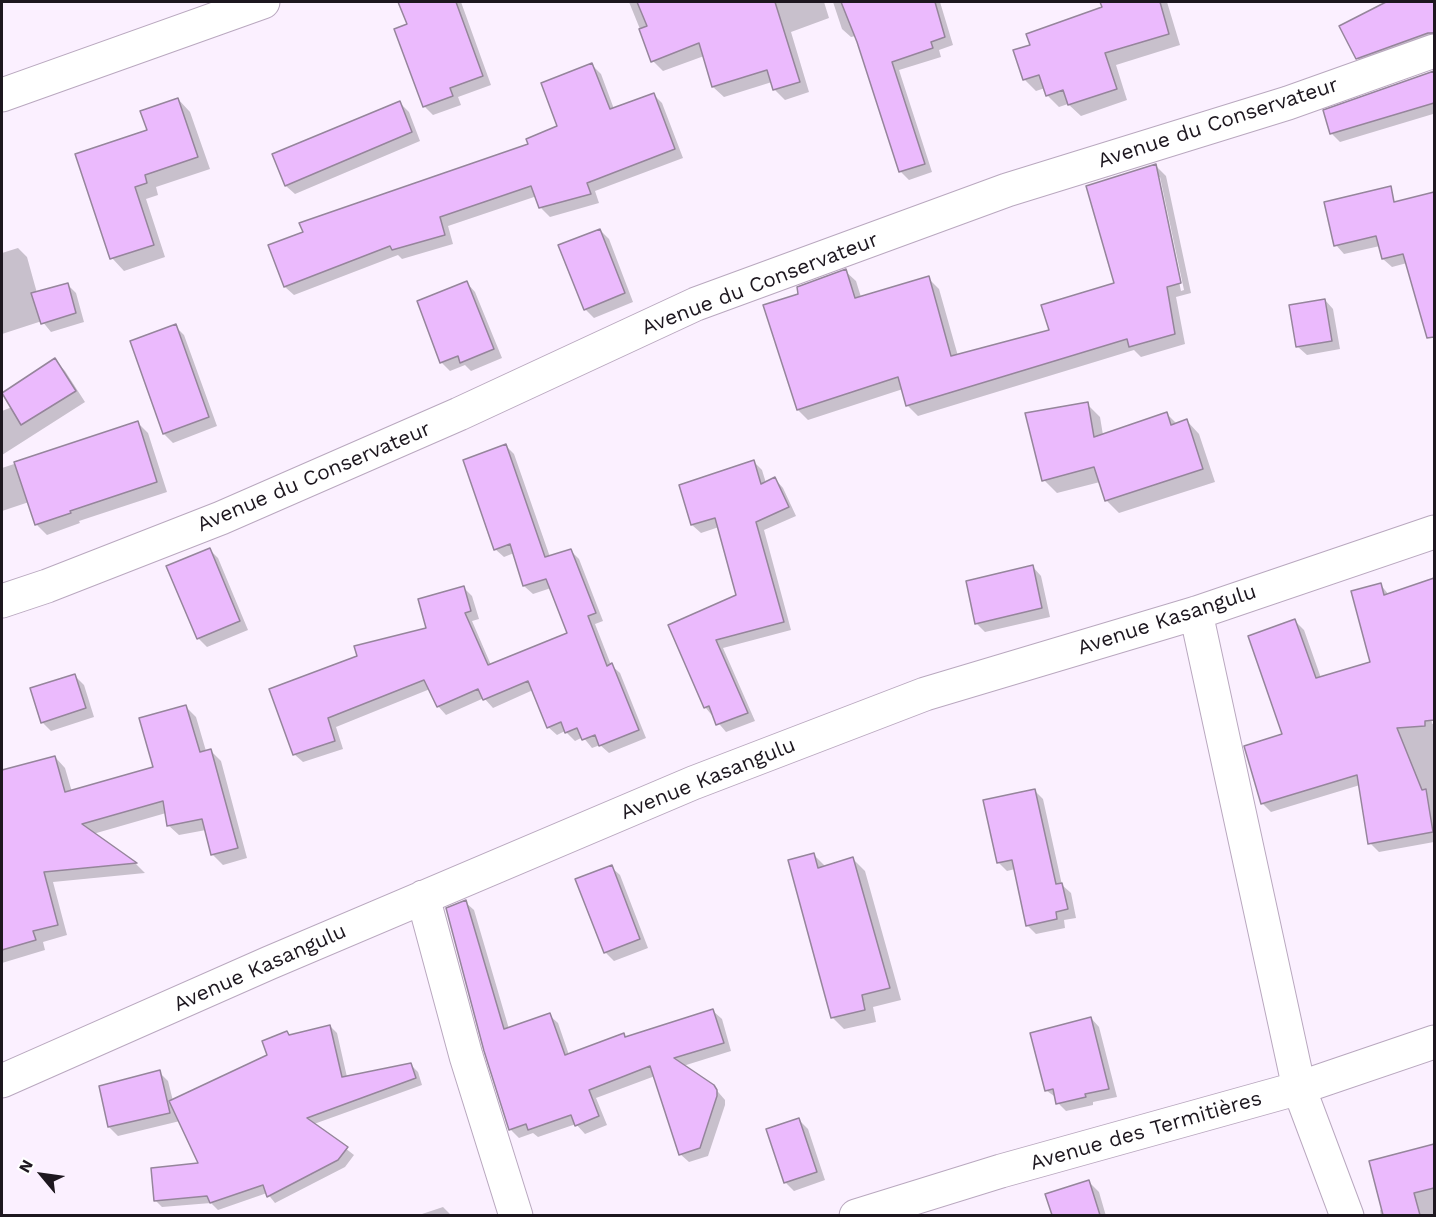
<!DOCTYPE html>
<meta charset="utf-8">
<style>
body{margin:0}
#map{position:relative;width:1436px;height:1217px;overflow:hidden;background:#fbf0ff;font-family:"Work Sans",sans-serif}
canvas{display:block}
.frame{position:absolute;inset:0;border:3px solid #1d171f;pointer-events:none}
.north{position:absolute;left:12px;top:1145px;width:60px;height:60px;-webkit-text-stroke:4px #fff;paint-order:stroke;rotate:299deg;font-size:16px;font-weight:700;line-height:24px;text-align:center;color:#1d171f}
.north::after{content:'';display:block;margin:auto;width:21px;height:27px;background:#1d171f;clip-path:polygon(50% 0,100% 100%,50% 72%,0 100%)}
</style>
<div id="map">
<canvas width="1436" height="1217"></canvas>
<div class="frame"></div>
<div class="north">N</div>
</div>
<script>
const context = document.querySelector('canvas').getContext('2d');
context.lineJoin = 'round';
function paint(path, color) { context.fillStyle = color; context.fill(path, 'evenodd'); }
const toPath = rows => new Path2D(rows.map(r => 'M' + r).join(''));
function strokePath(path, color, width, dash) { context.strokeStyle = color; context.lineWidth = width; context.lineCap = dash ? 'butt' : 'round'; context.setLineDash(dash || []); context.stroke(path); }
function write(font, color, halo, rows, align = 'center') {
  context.font = font + ' "Work Sans",sans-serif'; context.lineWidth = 5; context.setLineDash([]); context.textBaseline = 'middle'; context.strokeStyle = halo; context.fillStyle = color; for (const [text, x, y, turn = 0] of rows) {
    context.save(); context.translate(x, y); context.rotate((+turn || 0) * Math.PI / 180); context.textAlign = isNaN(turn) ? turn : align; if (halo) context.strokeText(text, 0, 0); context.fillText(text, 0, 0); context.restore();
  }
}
paint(toPath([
 [399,2,461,2,491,85,458,97,461,105,433,115,424,106,409,25],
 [629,2,692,2,695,9,715,2,824,2,829,18,791,32,809,92,785,100,774,89,772,82,724,97,713,87,704,56,663,71,653,61],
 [833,2,940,2,953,45,939,50,941,57,899,70,932,172,909,180,900,171,856,36,851,37,842,29],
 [1102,2,1167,2,1180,45,1116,65,1127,100,1081,116,1068,104,1059,107,1047,95,1045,88,1036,91,1024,79,1032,46,1104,8],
 [1390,2,1434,2,1434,42,1366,67,1357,58,1341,27],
 [592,65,601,74,614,109,653,94,662,103,683,158,595,191,599,203,550,217,541,208,537,196,448,226,453,244,402,259,398,255,294,295,285,287,270,246,530,145,559,127],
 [1434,72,1434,120,1433,114,1340,142,1332,134,1325,111],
 [178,99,190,112,210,169,156,187,158,195,146,199,165,257,124,271,112,258,77,155,148,131],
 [400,103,409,112,420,141,295,194,286,186],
 [1156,166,1166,176,1191,293,1176,297,1185,344,1141,357,1134,350,918,416,907,405,903,389,808,420,798,410,800,295,845,271,856,281,861,297,928,278,939,289,958,356,1051,331,1115,284],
 [1157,177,1160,177,1184,290,1181,291],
 [1434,194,1434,314,1428,316,1407,263,1392,267,1383,259,1380,246,1344,254,1336,245,1330,218],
 [600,230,609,239,633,302,594,318,585,309],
 [18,248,27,257,37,293,67,284,76,293,84,322,51,332,42,321,2,334,2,253],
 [467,283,475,292,502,358,471,371,465,365,450,371,441,362],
 [1325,300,1333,309,1340,349,1307,355,1298,347],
 [175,326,184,335,217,426,173,443,164,434,132,342],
 [55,360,65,371,85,402,2,455,2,411,12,407],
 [1087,404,1100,417,1103,435,1167,414,1177,424,1187,421,1199,434,1215,482,1119,513,1106,500,1100,482,1057,493,1044,480],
 [138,423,148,433,167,492,79,521,80,523,47,535,36,524,29,502,2,511,2,468],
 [506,446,514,454,550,557,570,550,579,559,603,621,595,624,611,665,620,673,646,738,609,753,600,745,592,748,583,737,575,741,565,731,557,735,548,727,533,690,493,708,484,698,446,715,438,706,430,689,336,727,343,749,303,762,294,754,271,690,428,629,463,587,472,596,479,619,472,621,491,665,569,634,551,588,533,594,524,586,514,553,504,557,495,549],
 [754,462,762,470,766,483,775,479,783,488,796,516,764,530,791,630,723,648,755,721,726,732,705,707,670,626,738,596,719,527,701,533,692,525,681,485],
 [209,549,218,558,248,630,207,647,198,638],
 [1033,567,1041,576,1050,617,985,632,976,623],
 [1434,580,1434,646,1406,655,1431,714,1432,724,1434,723,1434,842,1379,852,1370,843,1360,785,1271,812,1262,803,1284,735,1295,621,1304,630,1321,678,1372,663,1380,584,1389,595],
 [75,676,84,685,94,717,51,731,42,722],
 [185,706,196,717,206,751,210,750,221,761,247,858,223,865,213,855,206,830,179,835,168,825,166,813,93,834,136,864,145,873,53,882,67,935,43,942,45,950,2,963,2,772,55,757,65,768,72,792,155,768],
 [1034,790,1043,799,1062,885,1071,893,1076,918,1064,920,1065,928,1036,934,1027,925,1015,869,1007,871,998,862],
 [814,855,826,867,853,859,865,871,901,1000,873,1007,876,1022,844,1029,832,1017],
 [611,867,620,875,648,948,614,961,605,952],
 [465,902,474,910,509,1029,549,1015,558,1023,569,1055,623,1035,627,1038,713,1011,722,1019,731,1051,683,1066,713,1086,725,1100,725,1105,708,1156,689,1162,680,1154,655,1076,596,1098,607,1125,585,1134,576,1124,538,1137,533,1133,519,1138,510,1129],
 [1091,1018,1099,1027,1117,1097,1093,1102,1093,1105,1066,1111,1058,1103,1057,1098,1047,1091],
 [330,1026,337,1033,347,1077,411,1065,418,1072,422,1085,314,1124,354,1155,345,1167,275,1203,267,1193,218,1210,211,1203,162,1207,155,1200,200,1164,180,1121,118,1136,109,1127,159,1072,168,1081,173,1101,269,1056,287,1032,290,1036],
 [799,1120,808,1129,825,1180,794,1191,785,1182],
 [1430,1147,1434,1152,1434,1216,1381,1216,1380,1210,1383,1209],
 [1089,1182,1099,1192,1106,1216,1054,1216,1047,1195],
 [443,1207,452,1216,416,1216]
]), '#0003');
const building = toPath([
 [398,2,456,2,483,76,450,88,453,96,423,107,394,29,407,24,398,2],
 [637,2,775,2,800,82,773,90,767,70,712,87,699,43,651,62,639,29,647,26,637,2],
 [841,2,935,2,945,37,931,42,933,48,892,62,925,164,899,172,857,42,841,2],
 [1100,2,1160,2,1169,34,1105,53,1117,89,1068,105,1063,90,1046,96,1039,75,1023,80,1013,50,1030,45,1026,34,1102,7,1100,2],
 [1386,2,1434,2,1434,33,1428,33,1356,59,1339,26,1386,2],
 [592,63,610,109,654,93,675,149,587,183,591,194,539,208,531,186,440,217,445,235,392,250,390,246,284,287,268,245,303,232,299,223,528,144,526,139,557,126,541,83,592,63],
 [1434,71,1434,103,1330,134,1323,110,1434,71],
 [178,98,198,157,145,175,147,183,135,187,154,245,110,259,75,154,147,130,140,111,178,98],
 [400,101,412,132,285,186,272,154,400,101],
 [1156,164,1181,283,1167,287,1175,334,1129,347,1127,339,906,406,898,377,797,410,763,305,798,294,797,287,846,269,855,298,929,276,951,356,1049,330,1041,305,1114,283,1086,186,1156,164],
 [1391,186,1394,202,1434,192,1434,337,1427,338,1403,254,1382,259,1376,236,1334,246,1324,202,1391,186],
 [600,229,625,293,584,310,558,245,600,229],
 [467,281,494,349,460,363,458,356,440,363,417,301,467,281],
 [68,283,76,313,41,324,31,293,68,283],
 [1325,299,1332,341,1296,347,1289,305,1325,299],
 [176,324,209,417,163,434,130,341,176,324],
 [55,358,76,391,21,425,2,393,55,358],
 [1088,402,1094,437,1167,412,1171,425,1187,419,1203,469,1105,501,1094,467,1042,481,1025,413,1088,402],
 [138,421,157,482,70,511,71,513,35,525,14,462,138,421],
 [506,444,545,557,571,549,596,613,588,616,607,666,612,663,639,730,599,746,595,735,582,740,577,728,565,733,561,722,547,728,528,681,483,700,478,689,437,707,424,680,328,718,335,741,293,755,269,689,357,656,354,646,426,628,418,599,464,586,471,611,465,613,488,665,567,633,546,579,523,586,510,544,494,550,463,460,506,444],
 [754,460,761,484,775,477,789,507,756,522,784,622,716,640,748,713,716,725,709,706,704,708,668,625,736,595,715,518,691,525,679,485,754,460],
 [210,548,240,621,197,639,166,566,210,548],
 [1033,565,1042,608,975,624,966,581,1033,565],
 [1434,578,1434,720,1425,721,1425,726,1397,728,1422,790,1426,789,1433,832,1368,844,1357,775,1261,804,1244,746,1282,734,1248,636,1295,619,1316,678,1370,662,1351,591,1381,583,1384,595,1434,578],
 [75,674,86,708,41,723,30,688,75,674],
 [186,705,200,752,211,749,238,848,211,855,202,819,167,826,163,801,82,824,137,863,44,872,58,925,33,931,36,940,2,950,2,770,55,756,65,792,153,767,139,718,186,705],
 [1035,789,1056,884,1062,883,1068,909,1056,912,1057,919,1026,926,1012,860,997,863,983,800,1035,789],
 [814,853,818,868,853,857,890,988,862,995,865,1010,831,1018,788,860,814,853],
 [612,865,640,939,604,953,575,879,612,865],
 [466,900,504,1029,550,1013,565,1055,624,1033,625,1037,713,1009,724,1043,674,1058,714,1085,717,1090,717,1096,700,1148,679,1155,650,1066,589,1090,599,1116,575,1126,571,1115,528,1130,526,1124,509,1130,484,1051,446,908,466,900],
 [1091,1017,1109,1089,1085,1094,1086,1097,1056,1104,1053,1089,1045,1091,1030,1033,1091,1017],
 [330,1025,342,1077,411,1063,416,1078,307,1118,348,1147,338,1160,267,1197,263,1185,210,1203,207,1196,154,1201,151,1168,198,1163,169,1101,267,1055,262,1041,287,1031,289,1035,330,1025],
 [160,1070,170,1113,108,1127,99,1086,160,1070],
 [799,1118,817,1172,784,1183,766,1129,799,1118],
 [1434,1144,1434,1188,1414,1193,1420,1215,1383,1215,1369,1161,1434,1144],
 [1089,1180,1100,1215,1052,1215,1045,1194,1089,1180]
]);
paint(building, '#ebbafd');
strokePath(building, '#95859b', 1.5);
const minor = toPath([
 [2,95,263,2],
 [2,601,47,586,221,518,459,414,696,304,1007,190,1288,103,1434,51],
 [1196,613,1299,1088,1347,1216],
 [423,897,466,1056,516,1216],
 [2,1081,269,963,693,783,925,694,1196,613,1434,532],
 [856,1216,1001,1171,1299,1088,1434,1042]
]);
strokePath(minor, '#b9a8bf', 35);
strokePath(minor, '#fff', 33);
write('21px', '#1d171f', '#fff', [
 ["Avenue du Conservateur",1218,123,-18],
 ["Avenue du Conservateur",760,284,-21],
 ["Avenue du Conservateur",314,477,-23],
 ["Avenue Kasangulu",1167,620,-18],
 ["Avenue Kasangulu",708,779,-22],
 ["Avenue Kasangulu",260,968,-24],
 ["Avenue des Termitières",1146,1131,-16]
]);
</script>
